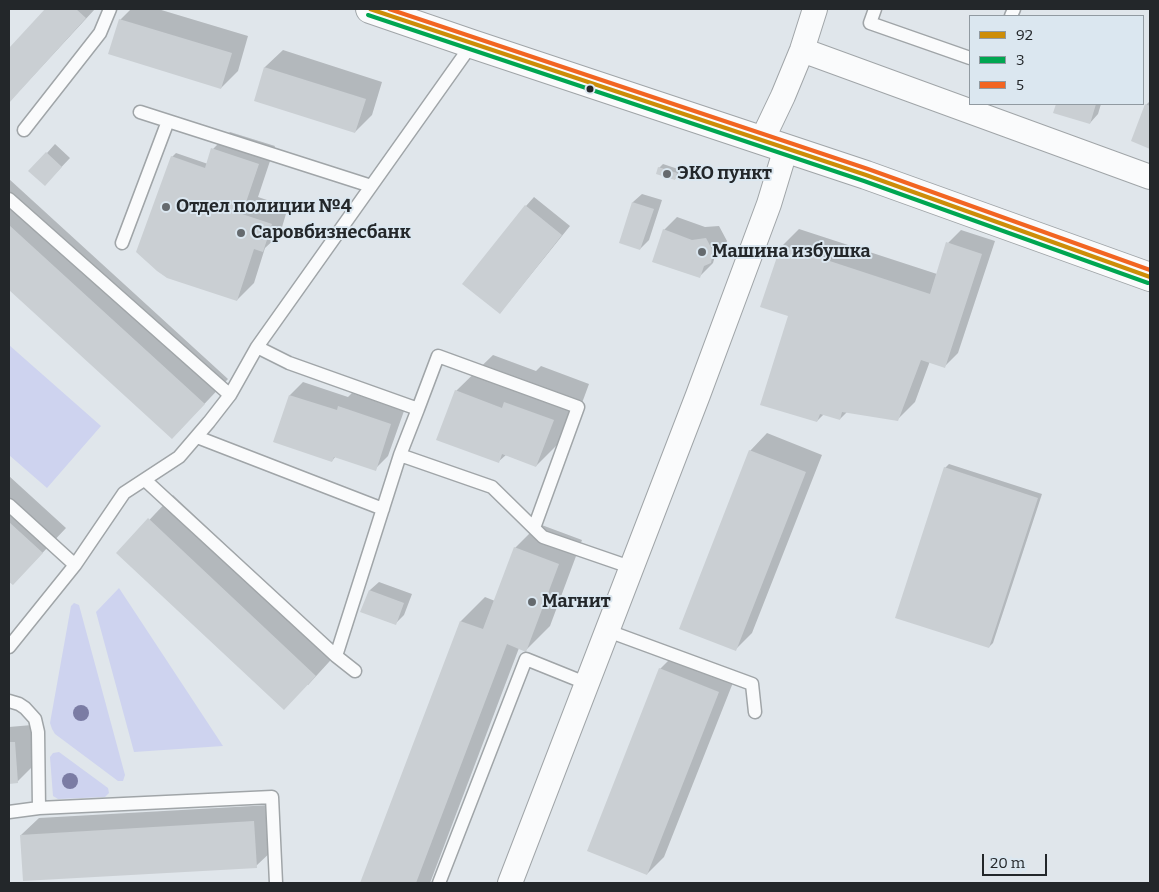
<!DOCTYPE html>
<meta charset="utf-8">
<style>
body{margin:0}
#map{position:relative;width:1159px;height:892px;overflow:hidden;background:#e0e6eb;font-family:Bitter,serif}
canvas{display:block}
.frame{position:absolute;inset:0;border:10px solid #23272a;pointer-events:none}
.legend{position:absolute;left:969px;top:15px;width:175px;height:90px;box-sizing:border-box;background:#dbe7f0;border:1px solid #919aa1;margin:0;padding:6px 9px;list-style:none;font-size:15px;color:#23272a}
.legend li{display:flex;align-items:center;gap:10px;height:25px}
.legend b{width:25px;border:1px solid #919aa1}
.scale{position:absolute;left:982px;top:854px;width:65px;height:22px;box-sizing:border-box;border:2px solid #23272a;border-top:0;padding-left:6px;font-size:15px;line-height:18px;white-space:nowrap;color:#23272a;-webkit-text-stroke:4px #dbe7f0;paint-order:stroke}
</style>
<div id="map">
<canvas width="1159" height="892"></canvas>
<div class="frame"></div>
<ul class="legend">
<li><b style="height:6px;background:#cd8d08"></b>92</li>
<li><b style="height:6px;background:#00a651"></b>3</li>
<li><b style="height:6px;background:#f26522"></b>5</li>
</ul>
<div class="scale">20 m</div>
</div>
<script>
const context = document.querySelector('canvas').getContext('2d');
context.lineJoin = 'round';
function paint(path, color) { context.fillStyle = color; context.fill(path, 'evenodd'); }
const toPath = rows => new Path2D(rows.map(r => 'M' + r).join(''));
function strokePath(path, color, width, dash) { context.strokeStyle = color; context.lineWidth = width; context.lineCap = dash ? 'butt' : 'round'; context.setLineDash(dash || []); context.stroke(path); }
function write(font, color, halo, rows, align = 'center') {
  context.font = font + ' Bitter,serif'; context.lineWidth = 4; context.setLineDash([]); context.textBaseline = 'middle'; context.strokeStyle = halo; context.fillStyle = color; for (const [text, x, y, turn = 0] of rows) {
    context.save(); context.translate(x, y); context.rotate((+turn || 0) * Math.PI / 180); context.textAlign = isNaN(turn) ? turn : align; if (halo) context.strokeText(text, 0, 0); context.fillText(text, 0, 0); context.restore();
  }
}
paint(toPath([
 [9,345,101,426,47,488,9,455],
 [119,588,223,746,134,752,96,612],
 [74,603,79,605,125,775,123,781,118,781,55,734,52,729,50,723,71,606],
 [59,752,108,788,109,793,105,797,58,799,53,796,50,757,53,753]
]), '#ced3ef');
paint(toPath([
 [47,9,95,9,9,102,9,50],
 [131,9,158,9,248,36,238,71,221,88,120,20],
 [283,50,382,82,372,115,355,132,255,100,265,67],
 [1150,101,1150,147,1132,140,1146,105],
 [1057,104,1101,104,1098,114,1090,123,1055,112],
 [230,132,275,146,258,197,288,207,280,234,265,248,254,283,237,300,172,157,176,153,208,164,213,149],
 [55,144,70,158,53,176,47,153],
 [663,164,681,170,679,175,675,179,659,168],
 [9,179,228,379,172,438,9,288],
 [642,194,662,200,649,240,640,249,620,242,633,202],
 [534,197,570,226,508,303,526,206],
 [677,217,705,227,719,226,727,241,723,248,715,256,713,263,700,276,664,230],
 [799,229,937,274,948,243,961,230,995,241,958,353,945,366,930,361,915,402,898,419,847,412,840,419,824,414,817,421,789,316,782,246],
 [493,355,536,371,541,366,589,384,572,430,536,466,506,455,498,462,456,391],
 [303,382,348,397,352,393,404,411,388,456,375,469,336,456,332,461,275,441,290,395],
 [767,433,822,455,752,633,735,650,750,451],
 [949,464,1042,494,993,643,989,647,945,468],
 [9,476,66,528,13,584,9,580],
 [173,495,339,651,308,685,118,553],
 [539,524,582,540,550,626,526,650,519,648,430,883,362,883,461,621,485,597,495,601,515,548],
 [379,582,412,594,404,615,395,624,362,612,370,590],
 [677,652,736,675,664,857,647,874,660,669],
 [32,725,34,765,17,782,9,783,9,727],
 [271,805,274,849,256,866,21,835,39,818]
]), '#0003');
paint(toPath([
 [45,9,76,9,86,18,9,103,9,48],
 [119,19,232,53,221,89,108,54],
 [264,67,366,99,355,133,254,101],
 [1056,104,1096,104,1090,124,1053,113],
 [1145,104,1150,106,1150,149,1131,141],
 [211,148,259,164,242,214,272,224,263,252,254,249,237,301,167,278,157,271,136,252,171,156,205,168],
 [46,152,62,167,45,186,28,171],
 [658,167,677,173,675,180,656,174],
 [632,202,654,209,640,250,619,243],
 [525,205,562,235,500,314,462,284],
 [9,225,205,404,172,439,9,290],
 [663,229,692,240,706,238,715,255,712,257,711,263,704,266,700,278,652,262],
 [946,242,982,254,945,368,921,360,898,421,842,412,840,420,820,414,817,422,760,405,788,316,760,307,781,245,930,294],
 [455,390,502,408,504,402,554,420,536,467,502,454,499,463,436,440],
 [289,395,337,410,338,406,391,424,376,471,334,457,332,462,273,442],
 [749,450,806,472,736,651,679,629],
 [944,467,1038,498,989,648,895,618],
 [148,518,316,676,284,710,116,553],
 [9,522,43,553,13,585,9,582],
 [514,547,559,564,526,652,507,644,416,883,360,883,460,621,483,629],
 [369,590,404,603,396,625,360,612],
 [659,668,719,692,647,875,587,851],
 [9,742,15,742,18,783,9,784],
 [254,821,257,868,23,881,20,835]
]), '#cacfd3');
const lane = toPath([
 [875,9,870,23,970,58],
 [1011,16,1014,9],
 [140,112,371,186],
 [24,130,100,33,110,9],
 [9,199,230,395],
 [122,243,168,121],
 [257,347,289,363,418,409,400,455,492,487,543,537,633,568],
 [418,409,438,356,578,407,534,528],
 [197,437,383,509],
 [145,480,336,656,355,671],
 [9,505,75,565],
 [608,631,752,684,755,712],
 [9,647,75,565,124,493,179,457,209,422,230,395,257,347,472,44],
 [336,656,400,455],
 [9,701,19,704,25,708,35,719,38,732,39,808],
 [9,812,39,808,272,797,276,883],
 [439,883,526,659,588,684]
]);
const street = toPath([
 [802,50,1150,177],
 [762,140,783,96,802,50,815,9],
 [510,883,698,395,769,204,786,148]
]);
const primary = toPath([
 [370,9,472,44,866,175,1150,277]
]);
strokePath(lane, '#a0a5a8', 15);
strokePath(street, '#a0a5a8', 26);
strokePath(primary, '#a0a5a8', 30);
strokePath(lane, '#fafbfc', 12);
strokePath(street, '#fafbfc', 24);
strokePath(primary, '#fafbfc', 28);
strokePath(toPath([
 [370,9,866,175,1150,277]
]), '#cd8d08', 4);
strokePath(toPath([
 [368,15,864,181,1148,283]
]), '#00a651', 4);
strokePath(toPath([
 [389,9,868,169,1150,270]
]), '#f26522', 4);
context.fillStyle = '#7b7ca4';
for (const [x, y] of [
 [81,713],
 [70,781]
]) { context.beginPath(); context.arc(x, y, 8, 0, 2 * Math.PI); context.fill(); }
for (const [x, y, r, color] of [
 [590,89,4.5,"#23272a"],
 [667,174,5,"#656a6e"],
 [166,207,5,"#656a6e"],
 [241,233,5,"#656a6e"],
 [702,252,5,"#656a6e"],
 [532,602,5,"#656a6e"]
]) { const dot = new Path2D(); dot.arc(x, y, r, 0, 2 * Math.PI); context.fillStyle = color; context.fill(dot); strokePath(dot, '#dbe7f0', 2); }
write('bold 18px', '#23272a', '#dbe7f0', [
 ["ЭКО пункт",677,174],
 ["Отдел полиции №4",176,207],
 ["Саровбизнесбанк",251,233],
 ["Машина избушка",712,252],
 ["Магнит",542,602]
], 'left');
</script>
